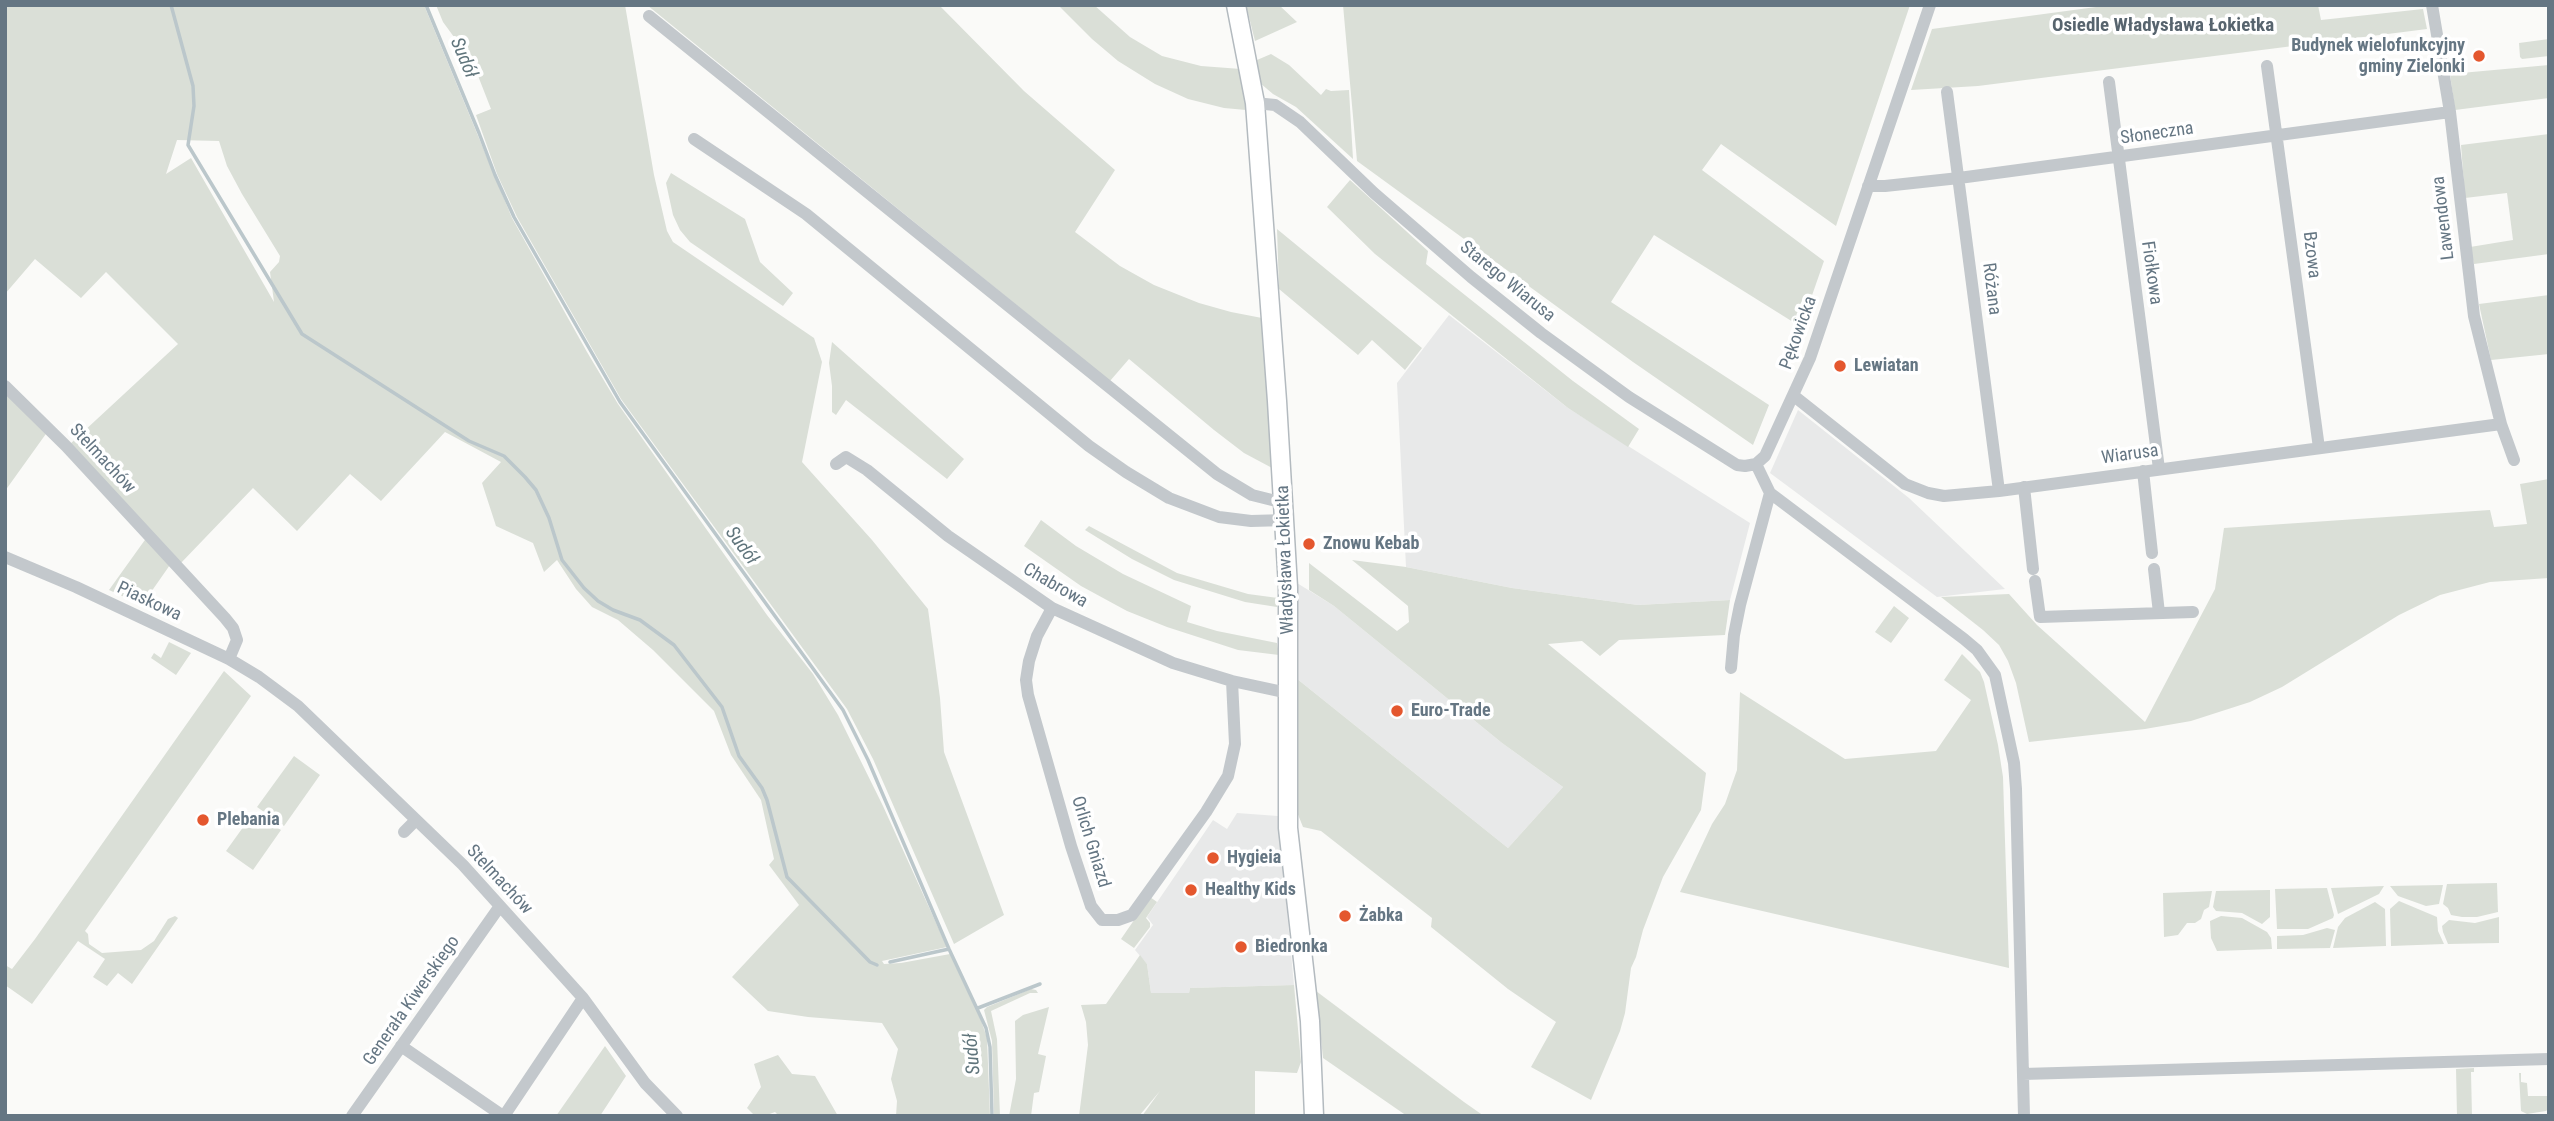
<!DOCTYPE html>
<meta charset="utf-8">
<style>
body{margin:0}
#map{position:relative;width:2554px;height:1121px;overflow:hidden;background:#fafaf8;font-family:"Roboto Condensed",sans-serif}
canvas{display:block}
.frame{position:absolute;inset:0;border:7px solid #657683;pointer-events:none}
</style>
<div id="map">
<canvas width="2554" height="1121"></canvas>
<div class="frame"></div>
</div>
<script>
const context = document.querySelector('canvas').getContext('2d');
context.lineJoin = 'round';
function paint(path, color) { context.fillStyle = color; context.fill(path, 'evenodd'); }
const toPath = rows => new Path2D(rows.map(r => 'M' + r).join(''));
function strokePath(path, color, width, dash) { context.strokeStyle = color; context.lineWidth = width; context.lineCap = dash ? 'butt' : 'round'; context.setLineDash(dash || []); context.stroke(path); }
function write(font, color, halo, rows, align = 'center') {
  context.font = font + ' "Roboto Condensed",sans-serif'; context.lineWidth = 7; context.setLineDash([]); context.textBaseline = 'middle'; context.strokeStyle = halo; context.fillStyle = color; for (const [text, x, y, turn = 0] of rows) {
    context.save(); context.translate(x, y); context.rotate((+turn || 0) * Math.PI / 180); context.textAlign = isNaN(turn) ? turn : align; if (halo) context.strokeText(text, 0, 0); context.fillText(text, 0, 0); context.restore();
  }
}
paint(toPath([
 [1449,315,1568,408,1750,523,1730,600,1638,605,1512,588,1406,567,1397,383],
 [1798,410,1909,498,2005,589,1937,597,1770,473],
 [1297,583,1334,606,1502,743,1563,787,1508,848,1296,678],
 [1237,813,1278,816,1294,985,1190,988,1189,993,1151,993,1147,964,1135,950,1153,925,1147,917,1213,820,1227,829]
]), '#e8e9e9');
paint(toPath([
 [5,5,424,5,512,218,587,352,618,404,767,615,813,674,838,715,883,806,947,947,882,961,884,964,901,963,950,954,981,1020,987,1038,990,1116,896,1116,897,1101,891,1079,898,1049,882,1023,808,1017,768,1011,732,977,799,905,769,865,774,859,761,800,731,755,714,711,653,650,618,620,592,607,576,589,557,560,544,572,533,543,496,526,482,483,501,462,445,432,381,501,350,474,297,531,253,488,180,564,69,445,178,344,106,272,81,298,35,259,5,294,5,265,7,262,5,260],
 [177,140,219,141,227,166,242,194,280,256,279,262,270,272,274,302,191,158,166,174],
 [436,5,625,5,654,175,667,231,673,242,814,338,822,362,802,462,872,540,928,609,940,698,944,752,1004,915,954,944,873,759,847,709,621,399,517,217,497,174,476,115,491,109,473,63,443,22],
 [647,5,939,5,1024,91,1115,170,1075,232,1120,266,1154,285,1199,303,1231,312,1262,318,1274,469,1244,453,1214,430,1129,359,1110,381],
 [1058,5,1094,5,1130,37,1162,56,1201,66,1241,69,1246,110,1224,108,1188,99,1155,84,1118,61,1092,39],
 [1246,5,1279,5,1297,22,1255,41],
 [1343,5,1910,5,1836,226,1721,144,1702,170,1824,261,1801,327,1654,235,1611,302,1769,405,1753,445,1633,362,1357,161],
 [2111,5,2318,5,2321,20,2423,9,2427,29,1978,86,1911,90,1932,29],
 [2549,39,2549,56,2522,59,2520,57,2519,43],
 [1271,54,1289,65,1321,95,1326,89,1331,91,1349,90,1353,159,1296,107,1273,94,1260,83,1257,60],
 [2549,65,2549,98,2455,110,2450,74],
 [2549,134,2549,254,2474,264,2470,247,2513,240,2507,193,2465,198,2461,145],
 [671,173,745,219,760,262,793,293,783,306,690,242,680,230,673,215,666,183],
 [1350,180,1428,251,1426,264,1573,381,1639,429,1628,447,1568,408,1375,254,1327,207],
 [1277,229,1422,348,1405,370,1372,340,1358,355,1279,289],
 [2549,295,2549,354,2491,360,2479,304],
 [832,342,964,459,947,479,846,400,836,415,832,412,832,386,829,363],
 [5,390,48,431,5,491],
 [2549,479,2549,578,2490,582,2440,595,2399,615,2282,687,2250,702,2191,721,2145,729,2029,742,2016,683,2008,661,1999,645,1983,630,1941,597,2009,594,2037,625,2145,722,2215,589,2224,528,2490,510,2494,527,2527,524,2520,484],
 [1041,520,1076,546,1123,574,1191,606,1187,622,1217,631,1277,643,1279,655,1238,650,1167,627,1127,611,1081,586,1024,546],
 [1089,526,1177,573,1248,594,1278,598,1277,607,1245,602,1174,580,1132,559,1085,530],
 [147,537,172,562,142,605,109,590],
 [1352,560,1406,567,1512,588,1638,605,1730,600,1725,635,1619,640,1600,656,1582,641,1548,644,1706,773,1701,810,1663,877,1643,930,1636,957,1631,968,1625,1013,1620,1031,1591,1100,1531,1067,1556,1022,1508,989,1431,927,1432,918,1321,831,1303,827,1297,812,1296,678,1508,848,1563,787,1502,743,1334,606,1309,590,1309,563,1397,631,1409,622,1408,606],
 [1894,606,1909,618,1891,643,1875,632],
 [169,642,191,653,176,675,151,658,154,653,161,658],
 [1962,654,1980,672,1984,682,1998,745,2003,777,2009,968,1680,892,1712,824,1725,804,1737,770,1740,692,1845,759,1936,751,1971,700,1944,680],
 [224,671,251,696,85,931,88,934,89,944,102,953,141,950,154,941,168,919,175,916,178,918,132,984,118,973,107,986,93,977,105,959,78,941,32,1004,5,985,5,965,12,969,35,939],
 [294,756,320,775,284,826,257,807],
 [254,812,281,830,253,870,226,851],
 [2497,883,2498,912,2477,917,2462,917,2451,915,2448,908,2443,904,2447,884],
 [2443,885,2439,904,2426,906,2398,896,2390,886],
 [2384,886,2379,894,2338,914,2331,888],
 [2327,888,2334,915,2333,918,2308,929,2277,929,2275,889],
 [2270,890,2270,917,2262,924,2242,913,2216,911,2213,907,2216,891],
 [2212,891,2209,907,2204,910,2201,919,2195,923,2187,923,2178,935,2164,937,2163,893],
 [1150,897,1157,902,1146,918,1150,923,1150,927,1134,948,1121,939],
 [2399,901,2437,917,2438,931,2444,944,2391,946,2390,909],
 [2375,902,2385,909,2386,946,2333,948,2338,927,2345,918],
 [2221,916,2242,918,2267,932,2271,938,2272,949,2217,951,2211,938,2210,921],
 [2499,917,2499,943,2448,944,2443,932,2442,926,2449,920,2475,923],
 [2327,928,2335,930,2330,948,2277,949,2277,936,2303,935],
 [1140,955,1147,964,1151,993,1189,993,1190,988,1294,985,1301,1062,1297,1073,1255,1071,1255,1116,1142,1116,1160,1091,1139,1116,1079,1116,1088,1045,1086,1022,1081,1005,1106,1004],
 [1031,989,1036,990,1038,993,1030,993,991,1011,997,1039,1000,1116,994,1116,992,1041,984,1010,987,1007],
 [1316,991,1464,1102,1484,1116,1407,1116,1323,1058],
 [1049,1007,1038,1054,1046,1056,1039,1092,1034,1093,1031,1116,1009,1116,1016,1079,1015,1021,1023,1015],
 [605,1046,626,1076,600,1116,556,1116],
 [778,1055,792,1074,815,1076,838,1116,779,1116,775,1112,764,1116,755,1116,747,1108,761,1087,754,1064],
 [2474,1068,2474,1072,2471,1072,2472,1116,2457,1116,2456,1069],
 [2519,1073,2521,1073,2521,1082,2527,1083,2528,1096,2549,1096,2549,1108,2546,1111,2527,1114,2521,1111]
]), '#dadfd7');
strokePath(toPath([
 [171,5,193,86,194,106,188,145,302,334,469,441,504,456,525,477,536,490,549,518,562,560,584,588,598,601,613,610,640,620,674,645,722,707,739,756,762,788,767,800,787,877,870,962,877,965],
 [426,5,479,133,495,175,514,217,620,402,843,710,868,760,949,949,986,1028,990,1047,992,1116],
 [890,962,949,949],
 [978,1008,1040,984]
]), '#bbc7cb', 3.5);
const secondary = toPath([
 [1236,5,1255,103,1277,401,1288,587,1288,828,1310,1021,1314,1116]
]);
strokePath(secondary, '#b3babf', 21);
strokePath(toPath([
 [2432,5,2450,112,2474,316,2501,424,2514,460],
 [649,16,1217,474,1252,495,1284,503],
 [2267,66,2319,448],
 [2109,82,2159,469],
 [1947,92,1999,491],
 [1255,103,1275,105,1300,122,1374,193,1471,277,1541,333,1629,397,1737,465,1745,466,1756,464,1765,456,1810,358,1930,5],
 [694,139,806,214,1089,446,1126,472,1169,498,1219,517,1251,521,1286,520],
 [1868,186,1885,186,1959,178,2450,112],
 [5,386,66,446,225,618,233,628,237,640,229,659],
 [1794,396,1905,484,1928,493,1944,496,1999,491,2501,424],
 [836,464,846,457,867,470,948,536,1052,608,1173,663,1232,681,1288,693],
 [2143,471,2152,553],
 [2024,487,2033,569],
 [1770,493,1964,639,1977,650,1995,675,2014,763,2016,789,2024,1116],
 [5,557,76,587,229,659,259,677,298,706,463,865,583,998,645,1083,677,1116],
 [2154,569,2159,613],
 [2035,581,2040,617,2193,612],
 [1052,608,1037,636,1029,661,1026,680,1028,695,1071,846,1091,906,1102,920,1118,920,1132,915,1206,812,1228,776,1235,744,1232,681],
 [1731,668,1734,635,1740,605,1770,493,1756,464],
 [404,832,416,820],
 [401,1046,503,1116],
 [2023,1074,2549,1059],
 [352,1116,500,906],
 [504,1116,583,998]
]), '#c3c8cc', 12);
strokePath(secondary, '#fff', 18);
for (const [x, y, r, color] of [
 [2479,56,7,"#e4572e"],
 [1840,366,7,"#e4572e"],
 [1309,544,7,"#e4572e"],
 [1397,711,7,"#e4572e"],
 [203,820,7,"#e4572e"],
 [1213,858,7,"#e4572e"],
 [1191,890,7,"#e4572e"],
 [1345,916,7,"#e4572e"],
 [1241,947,7,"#e4572e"]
]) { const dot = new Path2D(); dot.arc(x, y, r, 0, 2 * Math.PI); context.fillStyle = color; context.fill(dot); strokePath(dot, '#fff', 2.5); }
write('bold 18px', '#657683', '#fff', [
 ["Budynek wielofunkcyjny",2465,46,"right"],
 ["gminy Zielonki",2465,67,"right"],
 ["Lewiatan",1854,366],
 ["Znowu Kebab",1323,544],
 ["Euro-Trade",1411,711],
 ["Plebania",217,820],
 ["Hygieia",1227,858],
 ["Healthy Kids",1205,890],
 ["Żabka",1359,916],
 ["Biedronka",1255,947]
], 'left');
write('18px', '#657683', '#fff', [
 ["Słoneczna",2157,134,-8],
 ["Lawendowa",2444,218,-97],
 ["Bzowa",2311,255,83],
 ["Fiołkowa",2151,273,82],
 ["Starego Wiarusa",1507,282,39],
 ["Różana",1991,289,83],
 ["Pękowicka",1799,333,-70],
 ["Wiarusa",2130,455,-8],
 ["Stelmachów",102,459,47],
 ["Władysława Łokietka",1286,560,-92],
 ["Chabrowa",1055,586,30],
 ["Piaskowa",149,602,25],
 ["Orlich Gniazd",1090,842,73],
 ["Stelmachów",499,880,47],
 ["Generała Kiwerskiego",412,1001,-55]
]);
write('bold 19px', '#57646e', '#fff', [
 ["Osiedle Władysława Łokietka",2163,26]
]);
write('italic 19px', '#60757c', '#fff', [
 ["Sudół",463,58,67],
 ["Sudół",741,546,54],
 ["Sudół",973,1054,-95]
]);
</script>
